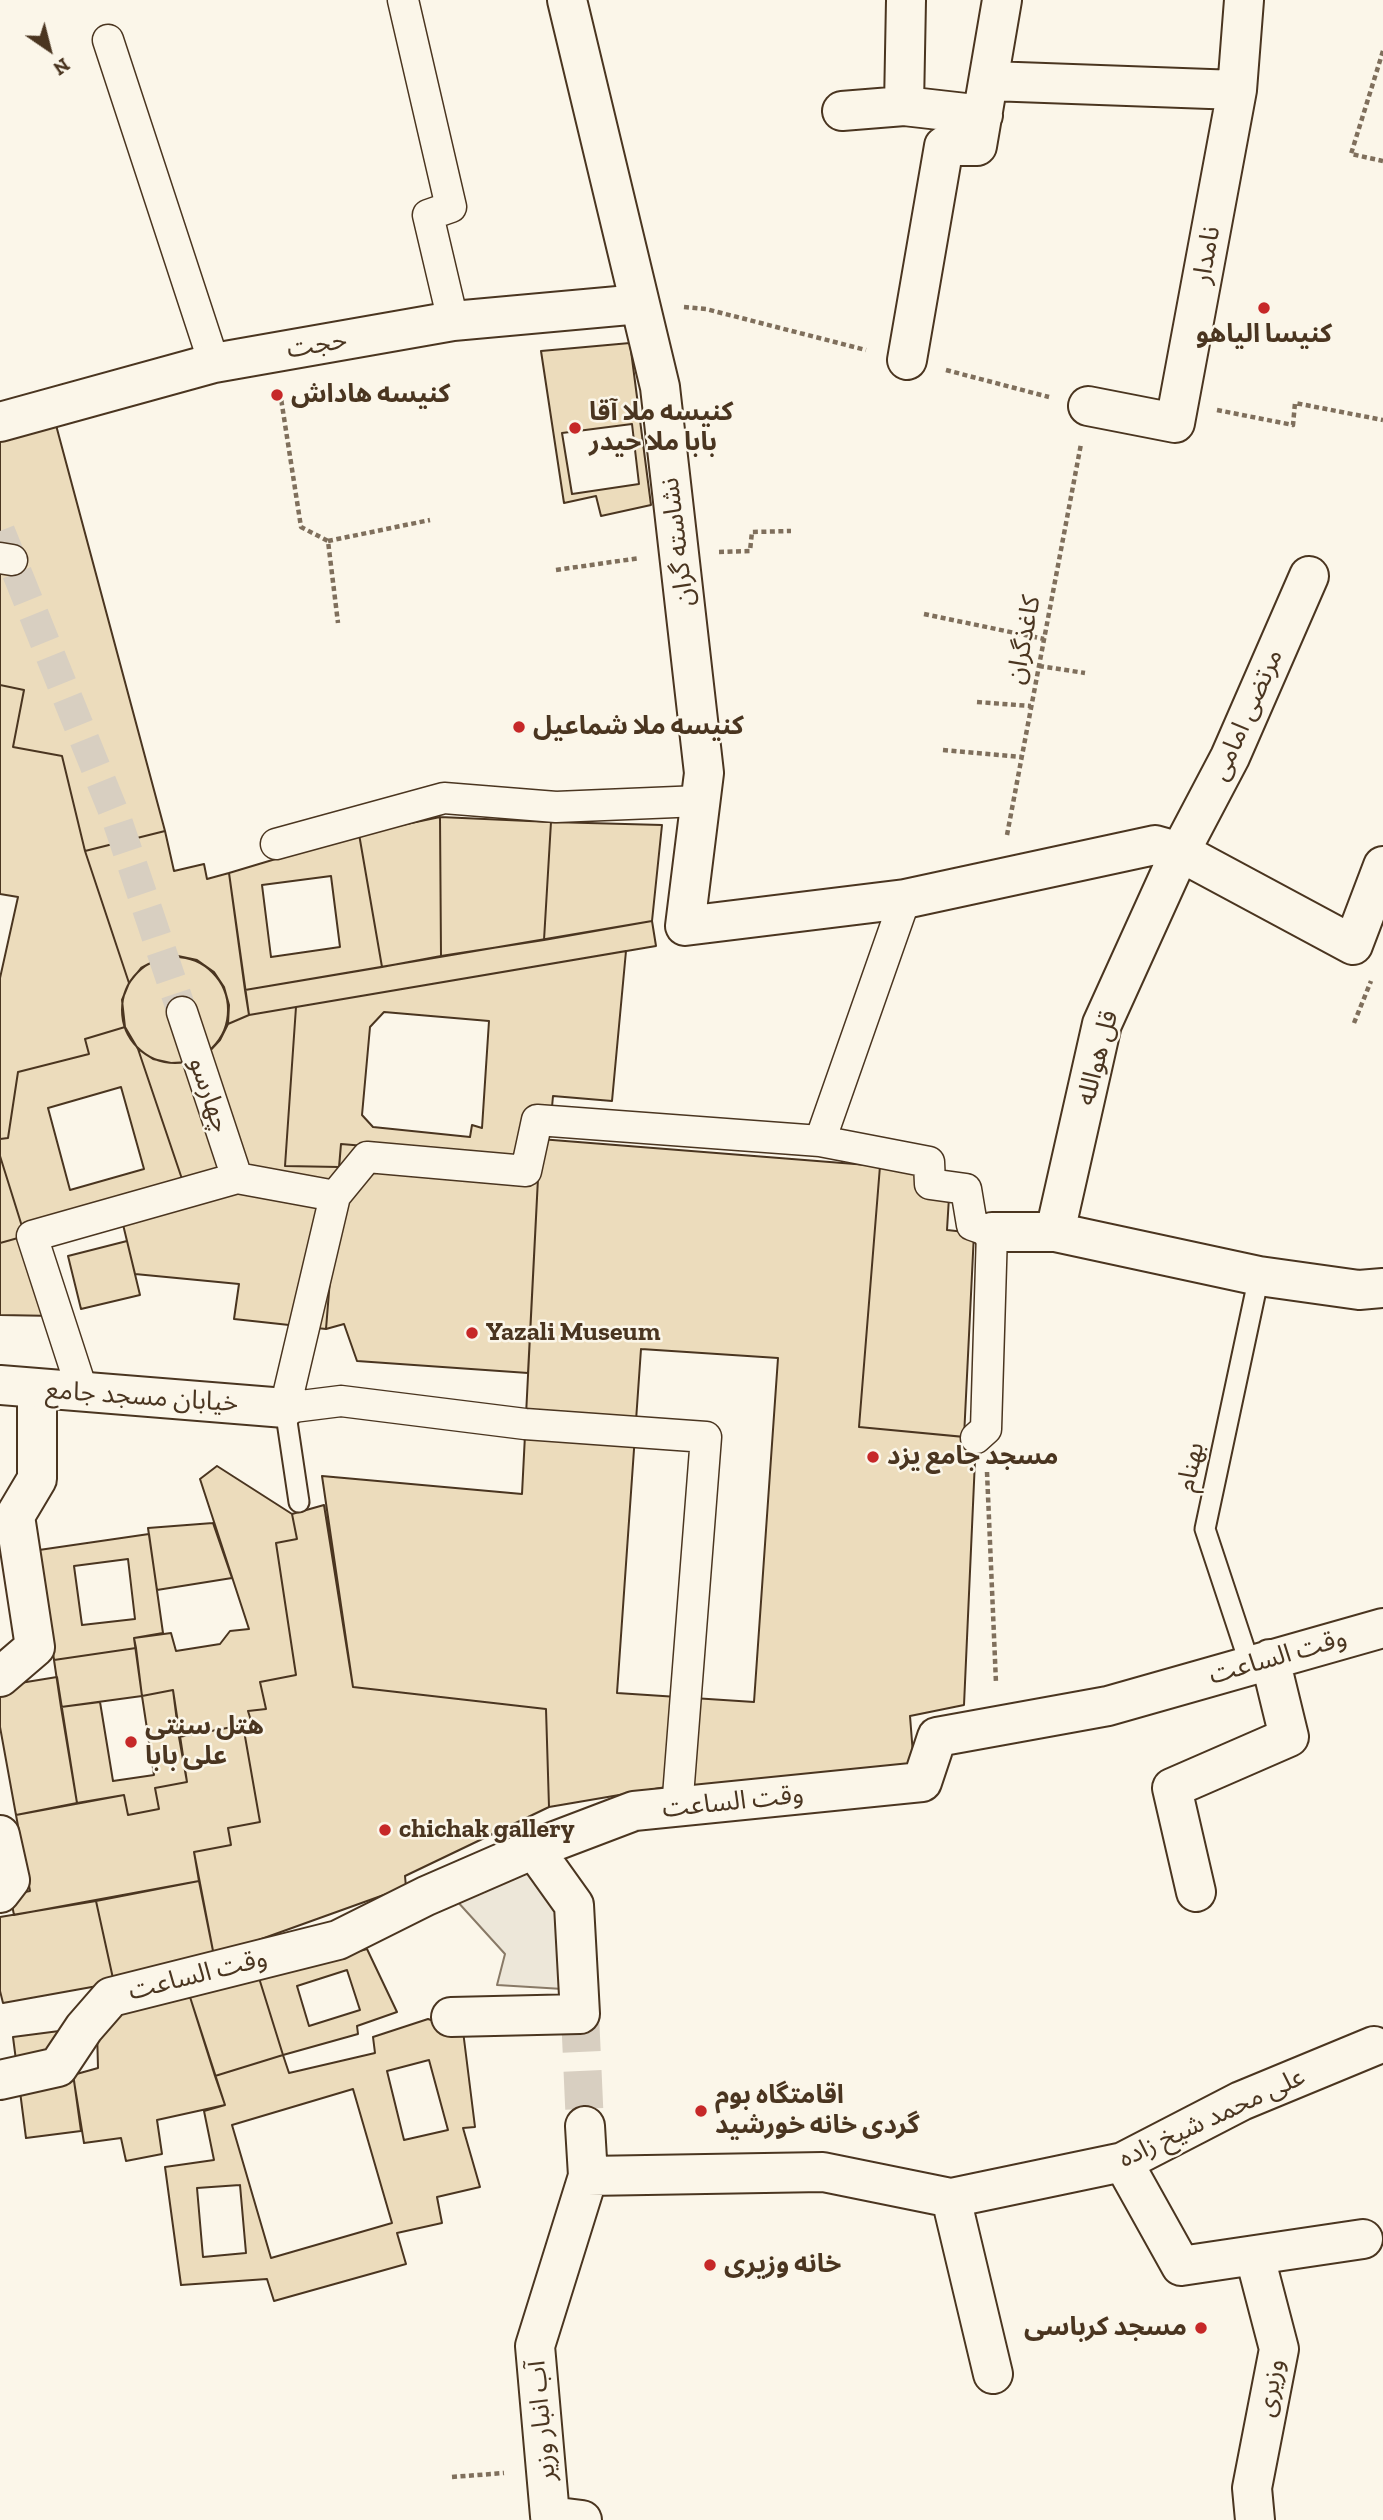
<!DOCTYPE html>
<meta charset="utf-8">
<style>
body{margin:0}
#map{position:relative;width:1383px;height:2520px;overflow:hidden;background:#fbf6e9;font-family:"Zilla Slab",serif}
canvas{display:block}
.north{position:absolute;left:14px;top:14px;width:70px;height:70px;-webkit-text-stroke:5px #fbf6e9;paint-order:stroke;rotate:145deg;font-size:19px;font-weight:700;line-height:28px;text-align:center;color:#4a3520}
.north::after{content:'';display:block;margin:auto;width:24px;height:32px;background:#4a3520;clip-path:polygon(50% 0,100% 100%,50% 72%,0 100%)}
</style>
<div id="map">
<canvas width="1383" height="2520"></canvas>
<div class="north">N</div>
</div>
<script>
const context = document.querySelector('canvas').getContext('2d');
context.lineJoin = 'round';
function paint(path, color) { context.fillStyle = color; context.fill(path, 'evenodd'); }
const toPath = rows => new Path2D(rows.map(r => 'M' + r).join(''));
function strokePath(path, color, width, dash) { context.strokeStyle = color; context.lineWidth = width; context.lineCap = dash ? 'butt' : 'round'; context.setLineDash(dash || []); context.stroke(path); }
function write(font, color, halo, rows, align = 'center') {
  context.font = font + ' "Zilla Slab","Noto Sans Arabic",serif'; context.lineWidth = 5; context.setLineDash([]); context.textBaseline = 'middle'; context.strokeStyle = halo; context.fillStyle = color; for (const [text, x, y, turn = 0] of rows) {
    context.save(); context.translate(x, y); context.rotate((+turn || 0) * Math.PI / 180); context.textAlign = isNaN(turn) ? turn : align; if (halo) context.strokeText(text, 0, 0); context.fillText(text, 0, 0); context.restore();
  }
}
const parking = toPath([
 [531,1865,562,1906,563,1989,497,1985,505,1954,456,1900,531,1865]
]);
paint(parking, '#ede7d9');
strokePath(parking, '#887966', 2);
const building = toPath([
 [630,343,651,505,601,516,596,496,564,503,541,351,630,343],
 [632,424,639,484,572,494,562,433,632,424],
 [49,399,165,831,85,851,62,756,13,747,24,690,0,685,0,412,49,399],
 [0,685,24,690,13,747,62,756,85,851,129,983,122,1000,125,1027,85,1039,89,1054,18,1072,8,1138,0,1139,0,978,18,897,0,894,0,685],
 [440,817,441,956,382,967,359,834,440,817],
 [440,817,551,822,544,940,441,956,440,817],
 [551,822,662,825,652,921,544,940,551,822],
 [165,831,174,871,204,864,207,879,229,873,249,1015,228,1024,229,1005,224,987,214,972,197,960,178,956,158,959,141,968,129,983,85,851,165,831],
 [359,834,382,967,245,990,229,873,359,834],
 [331,876,340,947,271,957,262,885,331,876],
 [652,921,656,946,249,1015,245,990,652,921],
 [626,951,612,1101,553,1096,551,1118,520,1159,341,1144,339,1167,285,1166,296,1007,626,951],
 [384,1012,489,1021,482,1128,472,1125,470,1137,373,1127,362,1115,370,1027,384,1012],
 '122 1010a53 53 0 1 1 106 0a53 53 0 1 1-106 0Z',
 [296,1007,285,1166,339,1167,326,1329,234,1319,239,1284,135,1274,119,1208,182,1179,138,1049,153,1059,171,1063,190,1062,207,1054,220,1040,228,1024,249,1015,296,1007],
 [125,1027,138,1049,182,1179,25,1236,0,1156,0,1139,8,1138,18,1072,89,1054,85,1039,125,1027],
 [121,1087,144,1169,70,1190,48,1108,121,1087],
 [540,1139,880,1166,859,1427,976,1438,964,1705,910,1716,915,1780,672,1786,549,1807,546,1709,353,1687,322,1476,522,1494,540,1139],
 [641,1349,778,1358,754,1702,617,1693,641,1349],
 [540,1139,528,1373,357,1361,344,1324,326,1329,341,1144,520,1159,540,1139],
 [0,1156,25,1236,0,1243,0,1156],
 [880,1166,922,1174,949,1197,947,1230,974,1233,964,1437,859,1427,880,1166],
 [25,1236,56,1316,0,1315,0,1243,25,1236],
 [127,1241,140,1295,81,1309,68,1256,127,1241],
 [217,1466,292,1514,297,1539,276,1543,296,1675,260,1682,266,1709,248,1711,253,1727,243,1725,179,1737,173,1690,142,1696,134,1638,171,1633,176,1651,220,1644,230,1631,249,1629,200,1479,217,1466],
 [324,1505,353,1687,546,1709,549,1807,405,1876,406,1887,214,1956,194,1852,231,1845,228,1828,260,1822,243,1725,253,1727,248,1711,266,1709,260,1682,296,1675,276,1543,297,1539,292,1514,324,1505],
 [213,1523,232,1578,157,1590,148,1528,213,1523],
 [149,1534,163,1633,134,1638,136,1648,54,1660,39,1550,149,1534],
 [128,1559,135,1619,82,1625,74,1566,128,1559],
 [136,1648,142,1696,61,1707,54,1660,136,1648],
 [57,1677,77,1803,16,1815,0,1727,0,1693,8,1685,57,1677],
 [173,1690,187,1782,155,1788,159,1809,128,1815,124,1795,77,1803,61,1707,100,1702,113,1781,154,1775,142,1696,173,1690],
 [243,1725,260,1822,228,1828,231,1845,194,1852,199,1881,14,1915,10,1895,30,1891,16,1815,124,1795,128,1815,159,1809,155,1788,187,1782,179,1737,243,1725],
 [199,1881,214,1956,114,1983,96,1901,199,1881],
 [96,1901,114,1983,3,2003,0,1991,0,1917,96,1901],
 [367,1949,397,2012,357,2026,358,2034,283,2055,259,1978,367,1949],
 [347,1970,360,2010,309,2026,297,1986,347,1970],
 [259,1978,283,2055,215,2076,190,1997,259,1978],
 [190,1997,225,2105,157,2120,162,2154,126,2161,121,2138,84,2143,73,2075,98,2068,97,2029,122,2012,190,1997],
 [428,2019,463,2031,475,2127,463,2128,480,2187,437,2197,442,2223,397,2233,406,2264,274,2301,267,2279,181,2285,165,2167,214,2160,204,2111,225,2105,215,2076,283,2055,289,2073,375,2053,373,2037,428,2019],
 [429,2060,448,2130,404,2140,387,2071,429,2060],
 [353,2089,392,2223,271,2258,232,2125,353,2089],
 [240,2185,246,2253,203,2257,197,2188,240,2185],
 [67,2030,81,2131,26,2138,13,2037,67,2030]
]);
paint(building, '#ecdcbc');
strokePath(building, '#4a3520', 2);
strokePath(toPath([
 [0,531,118,823,182,1012]
]), '#d8cfc1', 30, [30, 15]);
strokePath(toPath([
 [580,2014,585,2126]
]), '#d8cfc1', 38, [38, 19]);
const service = toPath([
 [285,1408,299,1502],
 [1250,1665,1205,1529,1259,1276]
]);
const pedestrian = toPath([
 [403,0,451,207,428,215,453,321],
 [108,40,214,363],
 [0,558,12,560],
 [276,844,444,798,556,807,700,801],
 [905,899,820,1141,929,1162,930,1184,966,1189,972,1225,992,1232,986,1429,976,1438],
 [182,1012,237,1178],
 [83,1393,32,1236,237,1178,335,1196],
 [677,1809,706,1437,525,1424,341,1401,285,1408,335,1196,367,1157,526,1171,537,1120,820,1141]
]);
const minor = toPath([
 [567,0,660,387,704,773,685,926,905,899,1155,845,1180,852,1353,945,1383,866],
 [990,81,1237,90],
 [904,106,906,0],
 [842,111,904,106,983,115],
 [907,360,944,146,977,146,1002,0],
 [1088,406,1175,423,1237,90,1244,0],
 [0,422,214,363,453,321,640,304],
 [992,1232,1055,1232,1259,1276,1359,1290,1383,1288],
 [1055,1232,1102,1024,1180,852,1230,757,1309,576],
 [0,1677,35,1647,15,1516,37,1479,37,1389],
 [0,1835,10,1880,0,1893],
 [1196,1892,1172,1788,1289,1737,1270,1659],
 [451,2017,580,2014,574,1905,534,1849],
 [0,2080,58,2067,84,2028,111,1997,338,1940,426,1896,534,1849,634,1811,922,1782,937,1737,1108,1706,1383,1628],
 [1123,2162,1181,2266,1363,2239],
 [588,2176,823,2172,951,2198,1123,2162,1241,2101,1374,2046],
 [951,2198,993,2374],
 [1255,2257,1279,2349,1252,2488,1255,2520],
 [582,2520,550,2516,535,2346,588,2176,585,2126]
]);
const tertiary = toPath([
 [0,1385,285,1408]
]);
strokePath(service, '#4a3520', 23);
strokePath(pedestrian, '#4a3520', 33);
strokePath(minor, '#4a3520', 42);
strokePath(tertiary, '#4a3520', 42);
strokePath(toPath([
 [1383,51,1351,154,1383,161],
 [684,307,706,309,866,350],
 [946,370,1049,397],
 [280,392,301,527,328,541,338,623],
 [1217,410,1293,425,1295,403,1383,420],
 [328,541,430,520],
 [719,552,750,551,752,532,791,531],
 [556,570,640,558],
 [924,614,1044,639],
 [1039,666,1085,673],
 [977,702,1031,706],
 [943,750,1022,757],
 [1007,835,1081,444],
 [1354,1023,1371,981],
 [987,1472,996,1683],
 [452,2477,504,2473]
]), '#7f6f5c', 4.5, [5, 3.5]);
strokePath(service, '#fbf6e9', 19);
strokePath(pedestrian, '#fbf6e9', 30);
strokePath(minor, '#fbf6e9', 38);
strokePath(tertiary, '#fbf6e9', 38);
for (const [x, y, r, color] of [
 [1264,308,7,"#c62828"],
 [277,395,7,"#c62828"],
 [575,428,7,"#c62828"],
 [519,727,7,"#c62828"],
 [472,1333,7,"#c62828"],
 [873,1457,7,"#c62828"],
 [131,1742,7,"#c62828"],
 [385,1830,7,"#c62828"],
 [701,2111,7,"#c62828"],
 [710,2265,7,"#c62828"],
 [1201,2328,7,"#c62828"]
]) { const dot = new Path2D(); dot.arc(x, y, r, 0, 2 * Math.PI); context.fillStyle = color; context.fill(dot); strokePath(dot, '#fbf6e9', 2.5); }
write('26px', '#4a3520', '#fbf6e9', [
 ["نامدار",1207,255,-80],
 ["حجت",317,345,-10],
 ["نشاسته گران",678,542,-97],
 ["کاغذگران",1024,640,-79],
 ["مرتضی امامی",1247,715,-66],
 ["قل هوالله",1098,1058,-75],
 ["چهارسو",209,1095,71],
 ["خیابان مسجد جامع",142,1397,4],
 ["بهنام",1191,1467,-78],
 ["وقت الساعت",1278,1657,-16],
 ["وقت الساعت",733,1802,-6],
 ["وقت الساعت",198,1975,-14],
 ["علی محمد شیخ زاده",1212,2118,-25],
 ["وزیری",1271,2388,-80],
 ["آب انبار وزیر",542,2421,-95]
]);
write('bold 26px', '#4a3520', '#fbf6e9', [
 ["کنیسا الیاهو",1264,335,"center"],
 ["کنیسه هاداش",291,395],
 ["کنیسه ملا آقا",589,413],
 ["بابا ملا حیدر",589,443],
 ["کنیسه ملا شماعیل",533,727],
 ["Yazali Museum",486,1333],
 ["مسجد جامع یزد",887,1457],
 ["هتل سنتی",145,1727],
 ["علی بابا",145,1757],
 ["chichak gallery",399,1830],
 ["اقامتگاه بوم",715,2096],
 ["گردی خانه خورشید",715,2126],
 ["خانه وزیری",724,2265],
 ["مسجد کرباسی",1187,2328,"right"]
], 'left');
</script>
